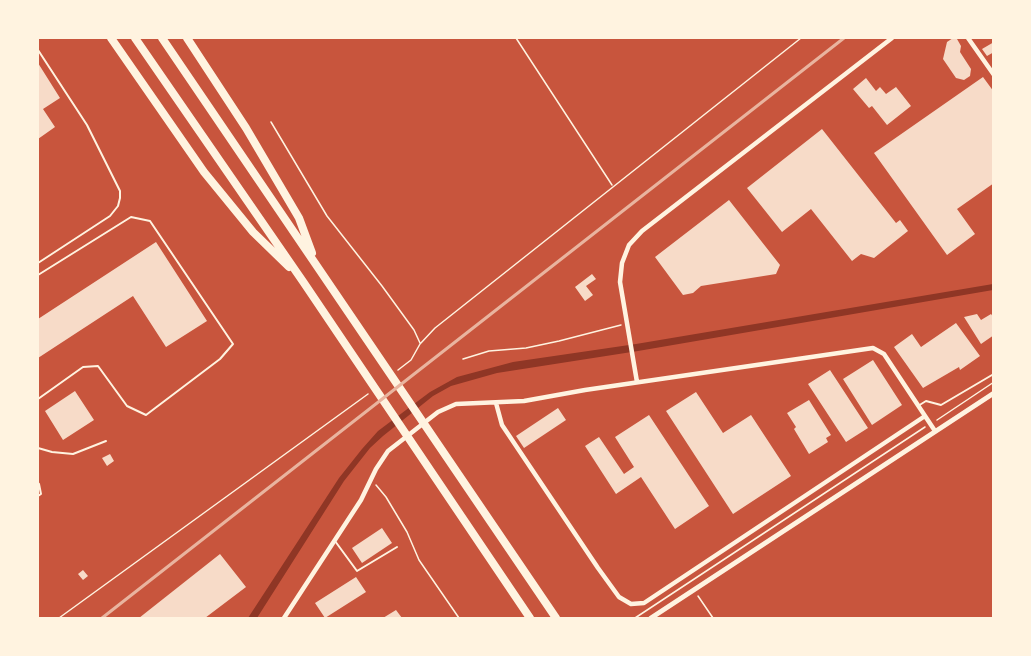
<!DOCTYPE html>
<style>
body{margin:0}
#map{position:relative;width:1031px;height:656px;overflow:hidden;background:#c8553d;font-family:Karla,sans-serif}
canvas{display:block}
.frame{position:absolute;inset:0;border:39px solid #fff3e0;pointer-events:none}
</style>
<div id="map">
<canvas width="1031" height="656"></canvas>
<div class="frame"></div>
</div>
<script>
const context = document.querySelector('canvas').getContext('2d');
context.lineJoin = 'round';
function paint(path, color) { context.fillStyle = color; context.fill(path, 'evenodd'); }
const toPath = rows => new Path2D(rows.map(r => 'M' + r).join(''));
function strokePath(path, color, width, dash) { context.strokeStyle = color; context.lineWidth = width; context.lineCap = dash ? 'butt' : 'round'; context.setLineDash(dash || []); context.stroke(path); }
paint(toPath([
 [993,284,993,290,638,351,497,373,451,386,433,396,383,436,370,448,344,481,257,618,248,618,339,478,362,449,378,431,430,392,457,377,513,362,636,344]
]), '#8f3625');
paint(toPath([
 [953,38,957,39,961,46,960,52,971,69,970,76,964,80,956,78,943,59,947,42],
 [994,42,994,52,987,56,982,49],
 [38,63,60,98,43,109,55,127,38,139],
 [983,77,994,92,994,183,957,209,975,234,947,255,874,153],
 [866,78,876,91,880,87,886,94,896,87,911,106,887,125,872,106,869,108,853,89],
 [822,129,896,223,900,220,908,231,874,258,861,254,852,261,811,209,782,232,747,188],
 [729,200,780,265,776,274,701,286,693,293,683,295,655,257],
 [156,242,207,321,166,347,133,296,38,358,38,319],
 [592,274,596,279,586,286,593,295,585,301,575,287],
 [977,314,981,320,991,314,994,318,994,335,981,344,964,317],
 [956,323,980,356,960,370,959,367,923,388,894,347,912,334,921,347],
 [873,360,902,405,872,425,843,379],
 [830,370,868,428,846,442,808,384],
 [75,391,94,420,63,440,45,411],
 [696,392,723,433,751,415,791,476,733,514,666,411],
 [809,400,831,435,826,438,828,442,809,454,794,429,796,427,787,413],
 [558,408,566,420,524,448,516,436],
 [649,415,709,506,675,529,641,477,616,494,585,446,599,437,624,474,634,467,615,437],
 [110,454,114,461,107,466,102,458],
 [382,528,392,543,362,563,352,548],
 [220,554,246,587,205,618,139,618],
 [83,570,88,576,83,580,78,574],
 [356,577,366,592,325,618,315,603],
 [396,610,402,618,383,618]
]), '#f7dbc8');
strokePath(toPath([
 [516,38,612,185],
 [271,122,327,216,382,286,414,330,420,343],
 [463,359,489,351,526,348,559,341,621,325],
 [398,370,411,360,420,344,435,328,801,38],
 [937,420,994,382],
 [376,485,386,497,407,532,419,560,459,618],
 [698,596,713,618],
 [59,618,368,394],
 [635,618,925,427]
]), '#fff3e0', 1.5);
strokePath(toPath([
 [38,50,87,125,120,191,120,198,118,206,110,216,38,263],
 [38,275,131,217,150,221,233,344,220,359,146,415,127,406,98,366,83,367,38,399],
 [918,406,926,401,941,405,992,375],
 [38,448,52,452,73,454,106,441],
 [38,483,39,484,41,494,38,496],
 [335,541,357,571,397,547]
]), '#fff3e0', 2);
strokePath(toPath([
 [968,38,994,75],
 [637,382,620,282,622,263,629,245,642,231,892,38],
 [496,403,502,425,598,568,619,597,631,604,644,603,925,416],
 [284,618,361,500,376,469,388,451,438,412,456,404,524,401,585,390,873,348,884,354,935,431]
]), '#fff3e0', 4.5);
strokePath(toPath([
 [651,618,994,393]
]), '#fff3e0', 5);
strokePath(toPath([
 [111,38,204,172,253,232,289,267],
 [135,38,304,283,530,618],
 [162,38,556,618],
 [187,38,246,128,299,218,312,253]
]), '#fff3e0', 8);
strokePath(toPath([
 [102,618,844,38]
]), '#e9b49f', 3);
</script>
